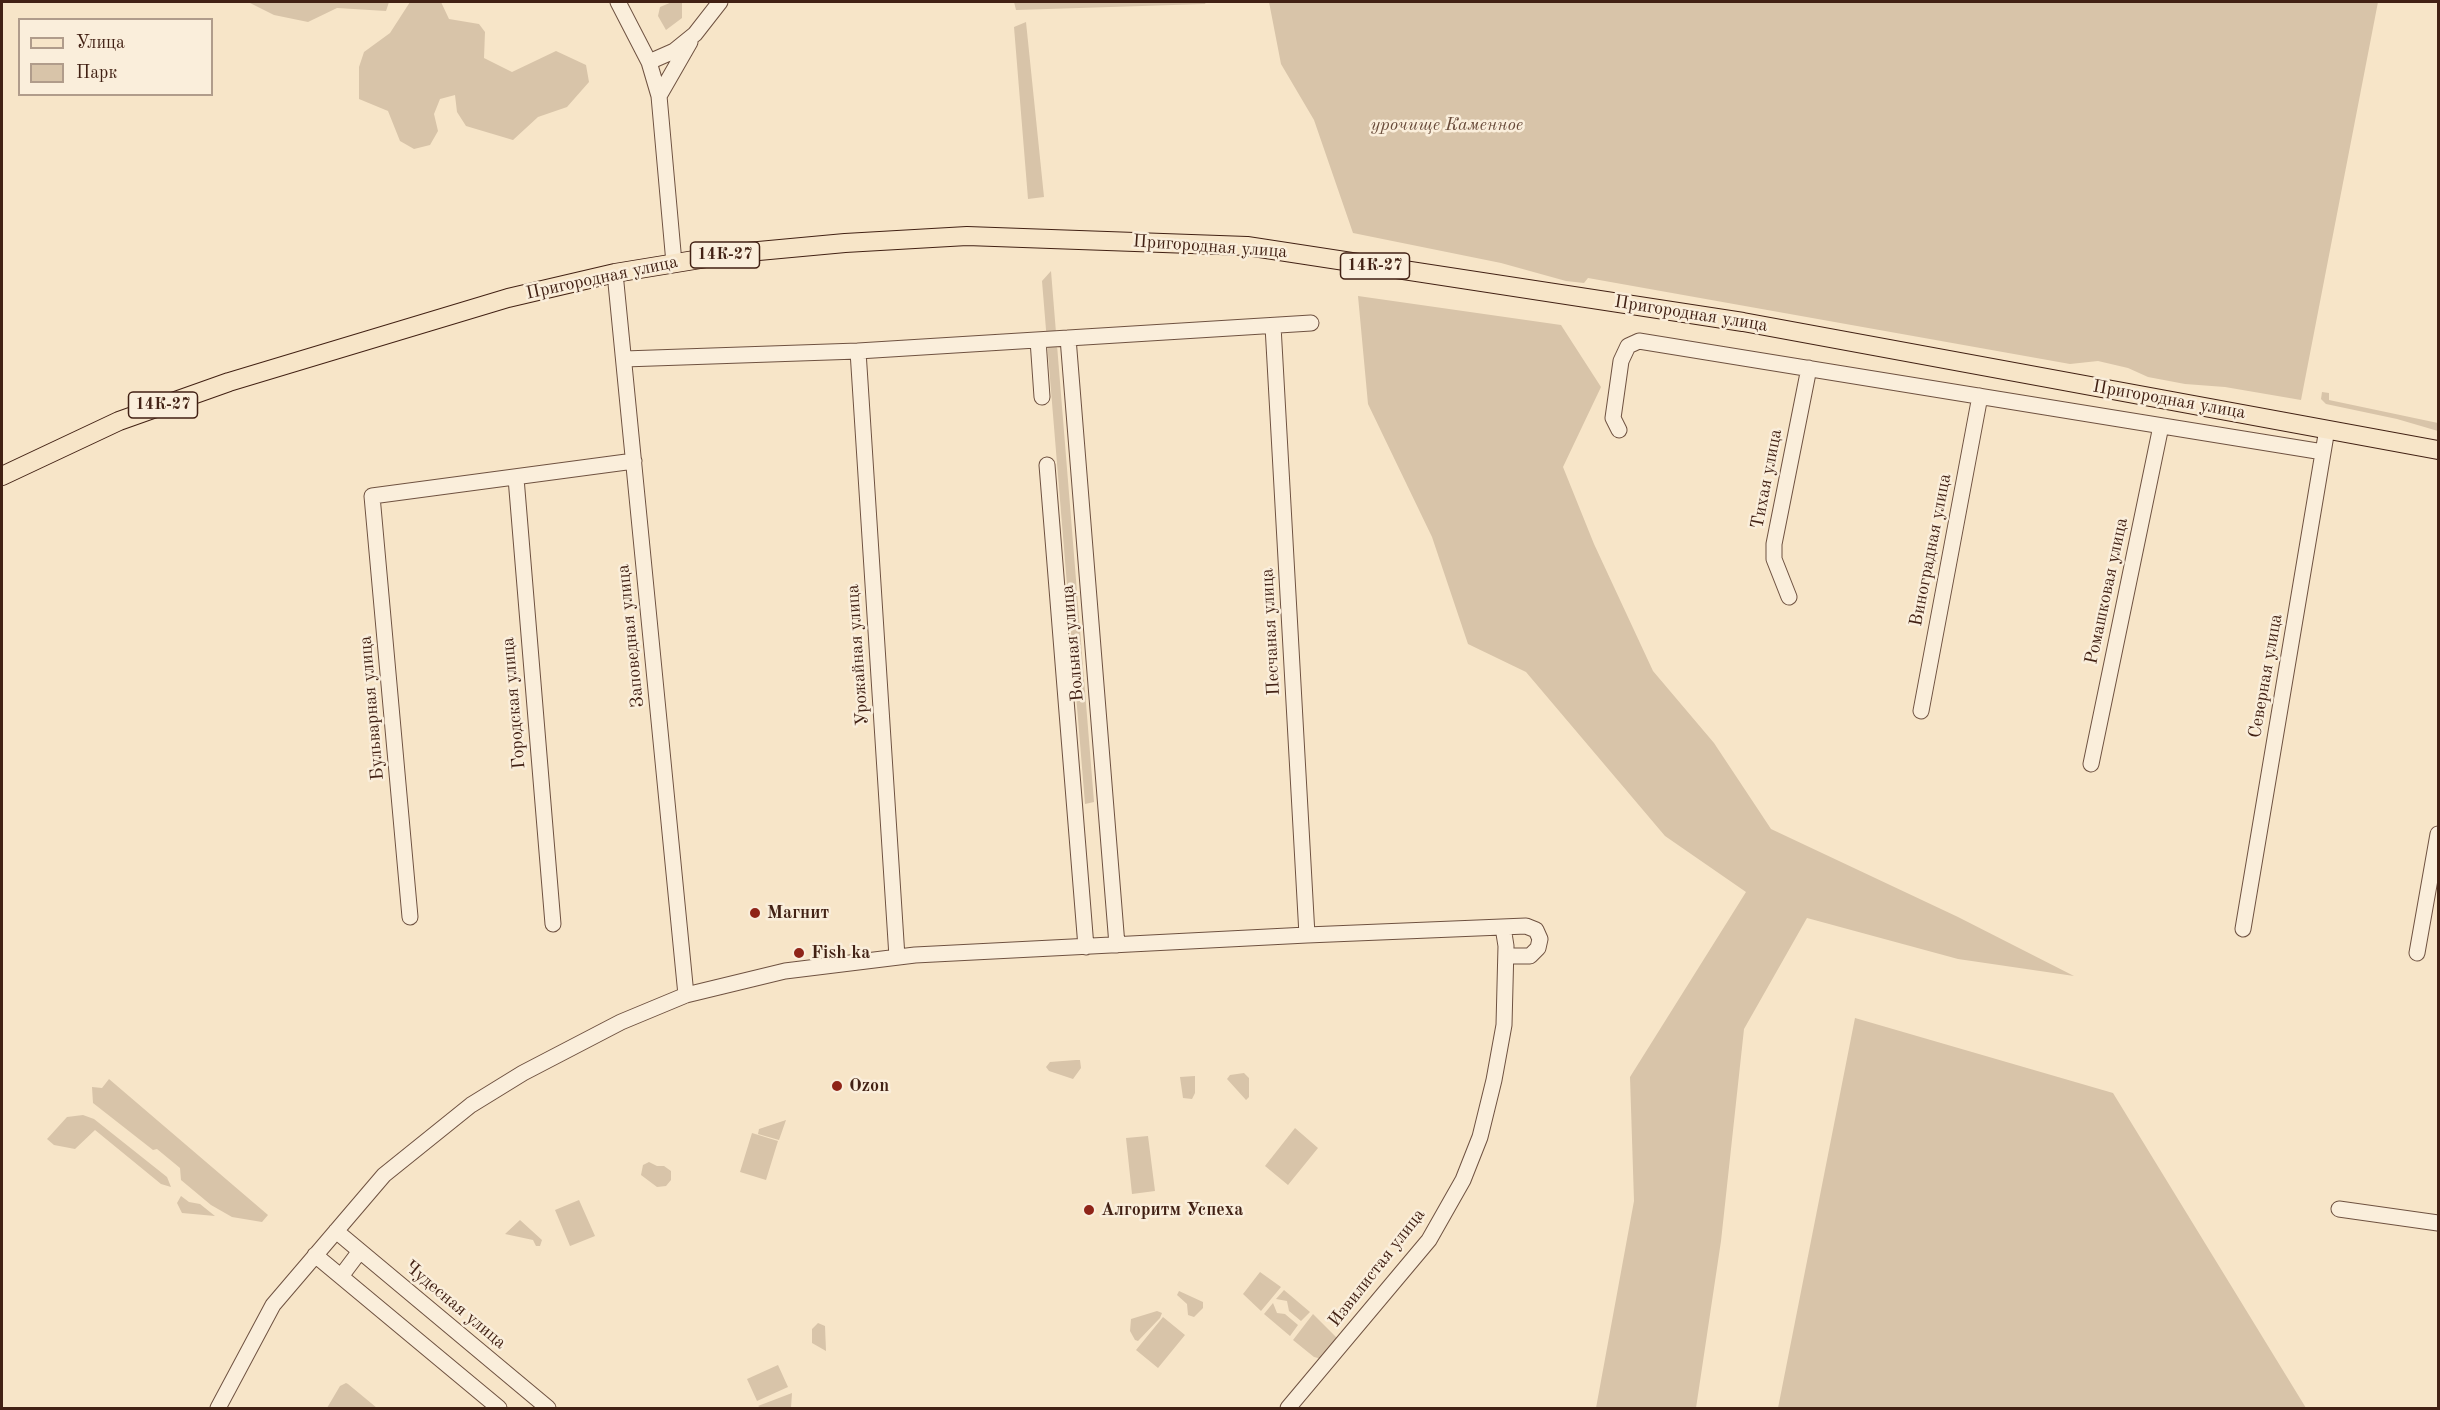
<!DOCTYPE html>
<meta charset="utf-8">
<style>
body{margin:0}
#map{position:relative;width:2440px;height:1410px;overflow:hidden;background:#f7e5c8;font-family:"Old Standard TT",serif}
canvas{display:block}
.frame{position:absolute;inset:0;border:3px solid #422114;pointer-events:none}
.legend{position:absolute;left:18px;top:18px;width:195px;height:78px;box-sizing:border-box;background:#faeedb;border:2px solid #b09c8b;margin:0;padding:8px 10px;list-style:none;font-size:18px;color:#422114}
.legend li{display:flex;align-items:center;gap:12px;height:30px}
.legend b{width:30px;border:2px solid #b09c8b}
</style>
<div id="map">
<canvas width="2440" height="1410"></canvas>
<div class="frame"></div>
<ul class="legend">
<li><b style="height:8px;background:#f7e5c8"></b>Улица</li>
<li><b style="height:16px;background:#d8c4a9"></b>Парк</li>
</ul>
</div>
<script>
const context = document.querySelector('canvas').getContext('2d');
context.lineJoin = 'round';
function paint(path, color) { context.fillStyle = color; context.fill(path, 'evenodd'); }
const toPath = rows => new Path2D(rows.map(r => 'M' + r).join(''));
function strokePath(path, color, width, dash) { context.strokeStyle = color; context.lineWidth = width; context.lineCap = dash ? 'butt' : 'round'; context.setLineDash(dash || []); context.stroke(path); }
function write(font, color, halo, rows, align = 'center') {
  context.font = font + ' "Old Standard TT",serif'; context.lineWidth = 5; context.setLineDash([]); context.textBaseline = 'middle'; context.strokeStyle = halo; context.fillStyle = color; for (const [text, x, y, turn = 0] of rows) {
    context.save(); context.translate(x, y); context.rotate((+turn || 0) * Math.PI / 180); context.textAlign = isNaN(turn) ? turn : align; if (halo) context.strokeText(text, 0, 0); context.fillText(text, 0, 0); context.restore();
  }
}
paint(toPath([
 [248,2,389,2,386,11,337,8,308,22,274,15],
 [410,2,441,2,449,19,479,24,485,32,484,58,512,72,556,51,586,65,589,82,567,107,538,117,513,140,466,126,457,112,455,95,440,99,434,114,438,131,430,145,414,149,400,141,388,111,359,99,359,67,364,52,390,33],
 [672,2,682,2,682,18,666,30,658,16,660,7],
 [1014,2,1206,2,1205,4,1016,10],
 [1269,2,2378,2,2301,400,2225,387,2185,384,2148,377,2128,368,2098,361,2070,364,1588,278,1584,283,1566,281,1501,263,1353,233,1314,120,1281,64],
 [1026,22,1044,197,1028,199,1014,27],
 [1051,271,1094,802,1085,804,1042,281],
 [1358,296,1561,325,1601,387,1563,467,1594,544,1653,671,1714,743,1771,829,1958,917,2074,976,1958,959,1807,918,1744,1029,1721,1241,1696,1408,1596,1408,1634,1201,1630,1077,1746,892,1665,836,1526,672,1468,644,1432,537,1368,404],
 [2322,392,2329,393,2329,400,2438,423,2438,431,2397,419,2326,404,2321,399],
 [1855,1018,2113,1093,2306,1408,1778,1408],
 [1076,1060,1080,1060,1081,1068,1073,1079,1049,1071,1046,1067,1050,1062],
 [1244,1073,1249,1078,1249,1097,1246,1100,1227,1079,1230,1075],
 [1195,1076,1195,1093,1192,1099,1183,1098,1180,1077],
 [109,1079,268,1215,262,1222,232,1217,211,1205,181,1180,180,1168,157,1149,153,1150,93,1103,92,1087,102,1088],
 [83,1115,94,1119,167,1177,171,1187,161,1184,95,1130,75,1149,54,1145,47,1139,67,1117],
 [786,1120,779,1140,758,1134,759,1129],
 [1295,1128,1318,1148,1288,1185,1265,1166],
 [752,1133,778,1141,766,1180,740,1172],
 [1148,1136,1155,1191,1132,1194,1126,1138],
 [649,1162,657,1166,664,1166,671,1171,671,1180,666,1186,657,1187,641,1175,643,1165],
 [181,1196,189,1202,200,1204,215,1216,182,1213,177,1203],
 [579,1200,595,1236,570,1246,555,1210],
 [520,1220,542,1240,540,1246,536,1246,533,1240,505,1234],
 [1260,1272,1281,1287,1261,1311,1243,1294],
 [1284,1290,1310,1312,1301,1321,1289,1311,1287,1301,1276,1299],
 [1179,1291,1203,1302,1203,1308,1194,1317,1188,1315,1187,1304,1177,1295],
 [1273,1303,1277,1313,1285,1314,1298,1325,1290,1336,1264,1314],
 [1157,1311,1162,1313,1160,1318,1138,1341,1135,1340,1130,1331,1131,1319],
 [1313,1314,1337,1338,1322,1359,1314,1357,1293,1340],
 [1163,1317,1185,1335,1158,1368,1136,1350],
 [818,1323,825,1326,826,1351,812,1343,812,1329],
 [778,1365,788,1387,757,1401,747,1379],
 [346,1383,348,1384,377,1408,327,1408,340,1386],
 [792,1393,791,1408,761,1408,758,1406]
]), '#d8c4a9');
const minor = toPath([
 [618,2,649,62,659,96,674,263],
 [649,62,674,51,695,34,720,2],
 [659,96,690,42],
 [615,273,686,995],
 [1273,326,1307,935],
 [1068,338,1117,945],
 [1038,340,1042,397],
 [858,351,897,957],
 [624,359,858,351,1311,323],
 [1619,430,1613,418,1621,361,1628,346,1639,341,2323,452],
 [1047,465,1086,947],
 [516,478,553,924],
 [1789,597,1774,559,1774,544,1809,368],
 [1921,711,1980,396],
 [2091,764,2161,426],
 [410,917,372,496,634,461],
 [2243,929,2327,429],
 [2417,953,2438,834],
 [2339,1209,2438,1223],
 [336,1231,548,1408],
 [315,1255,499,1408],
 [342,1275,360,1251],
 [218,1408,273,1305,384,1175,471,1105,523,1073,621,1022,686,995,785,971,915,955,1307,935,1526,926,1536,930,1540,939,1538,948,1530,956,1506,956],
 [1288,1408,1429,1240,1463,1180,1480,1137,1494,1080,1504,1025,1506,946,1503,927]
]);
const major = toPath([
 [2,476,119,421,229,382,508,298,615,273,737,253,845,243,967,236,1247,246,1743,322,2438,450]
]);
strokePath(minor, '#6f5241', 17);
strokePath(major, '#422114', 20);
strokePath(minor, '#faeedb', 15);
strokePath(major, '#f7e5c8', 18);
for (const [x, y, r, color] of [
 [755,913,6,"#8f2418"],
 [799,953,6,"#8f2418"],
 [837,1086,6,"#8f2418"],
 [1089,1210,6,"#8f2418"]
]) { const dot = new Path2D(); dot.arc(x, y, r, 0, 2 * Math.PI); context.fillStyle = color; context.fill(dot); strokePath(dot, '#faeedb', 2); }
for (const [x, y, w] of [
 [725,255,69],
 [1375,266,69],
 [163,405,69]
]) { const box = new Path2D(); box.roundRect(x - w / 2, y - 13, w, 26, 4.5); context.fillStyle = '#faeedb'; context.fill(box); strokePath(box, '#422114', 1.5); }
write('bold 16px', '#422114', null, [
 ["14К-27",725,255],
 ["14К-27",1375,266],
 ["14К-27",163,405]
]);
write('italic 18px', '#684a39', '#faeedb', [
 ["урочище Каменное",1447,125]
]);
write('18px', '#422114', '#faeedb', [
 ["Пригородная улица",1210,247,4],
 ["Пригородная улица",602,278,-12],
 ["Пригородная улица",1691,314,9],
 ["Пригородная улица",2169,400,10],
 ["Тихая улица",1767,479,-79],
 ["Виноградная улица",1931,550,-79],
 ["Ромашковая улица",2107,591,-78],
 ["Песчаная улица",1271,632,-93],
 ["Заповедная улица",631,636,-96],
 ["Вольная улица",1073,643,-95],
 ["Урожайная улица",858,655,-94],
 ["Северная улица",2266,676,-80],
 ["Городская улица",514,703,-95],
 ["Бульварная улица",372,708,-95],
 ["Извилистая улица",1377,1268,-52],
 ["Чудесная улица",455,1305,40]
]);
write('bold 18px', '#422114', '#faeedb', [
 ["Магнит",767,913],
 ["Fish ka",811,953],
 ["Ozon",849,1086],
 ["Алгоритм Успеха",1101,1210]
], 'left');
</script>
